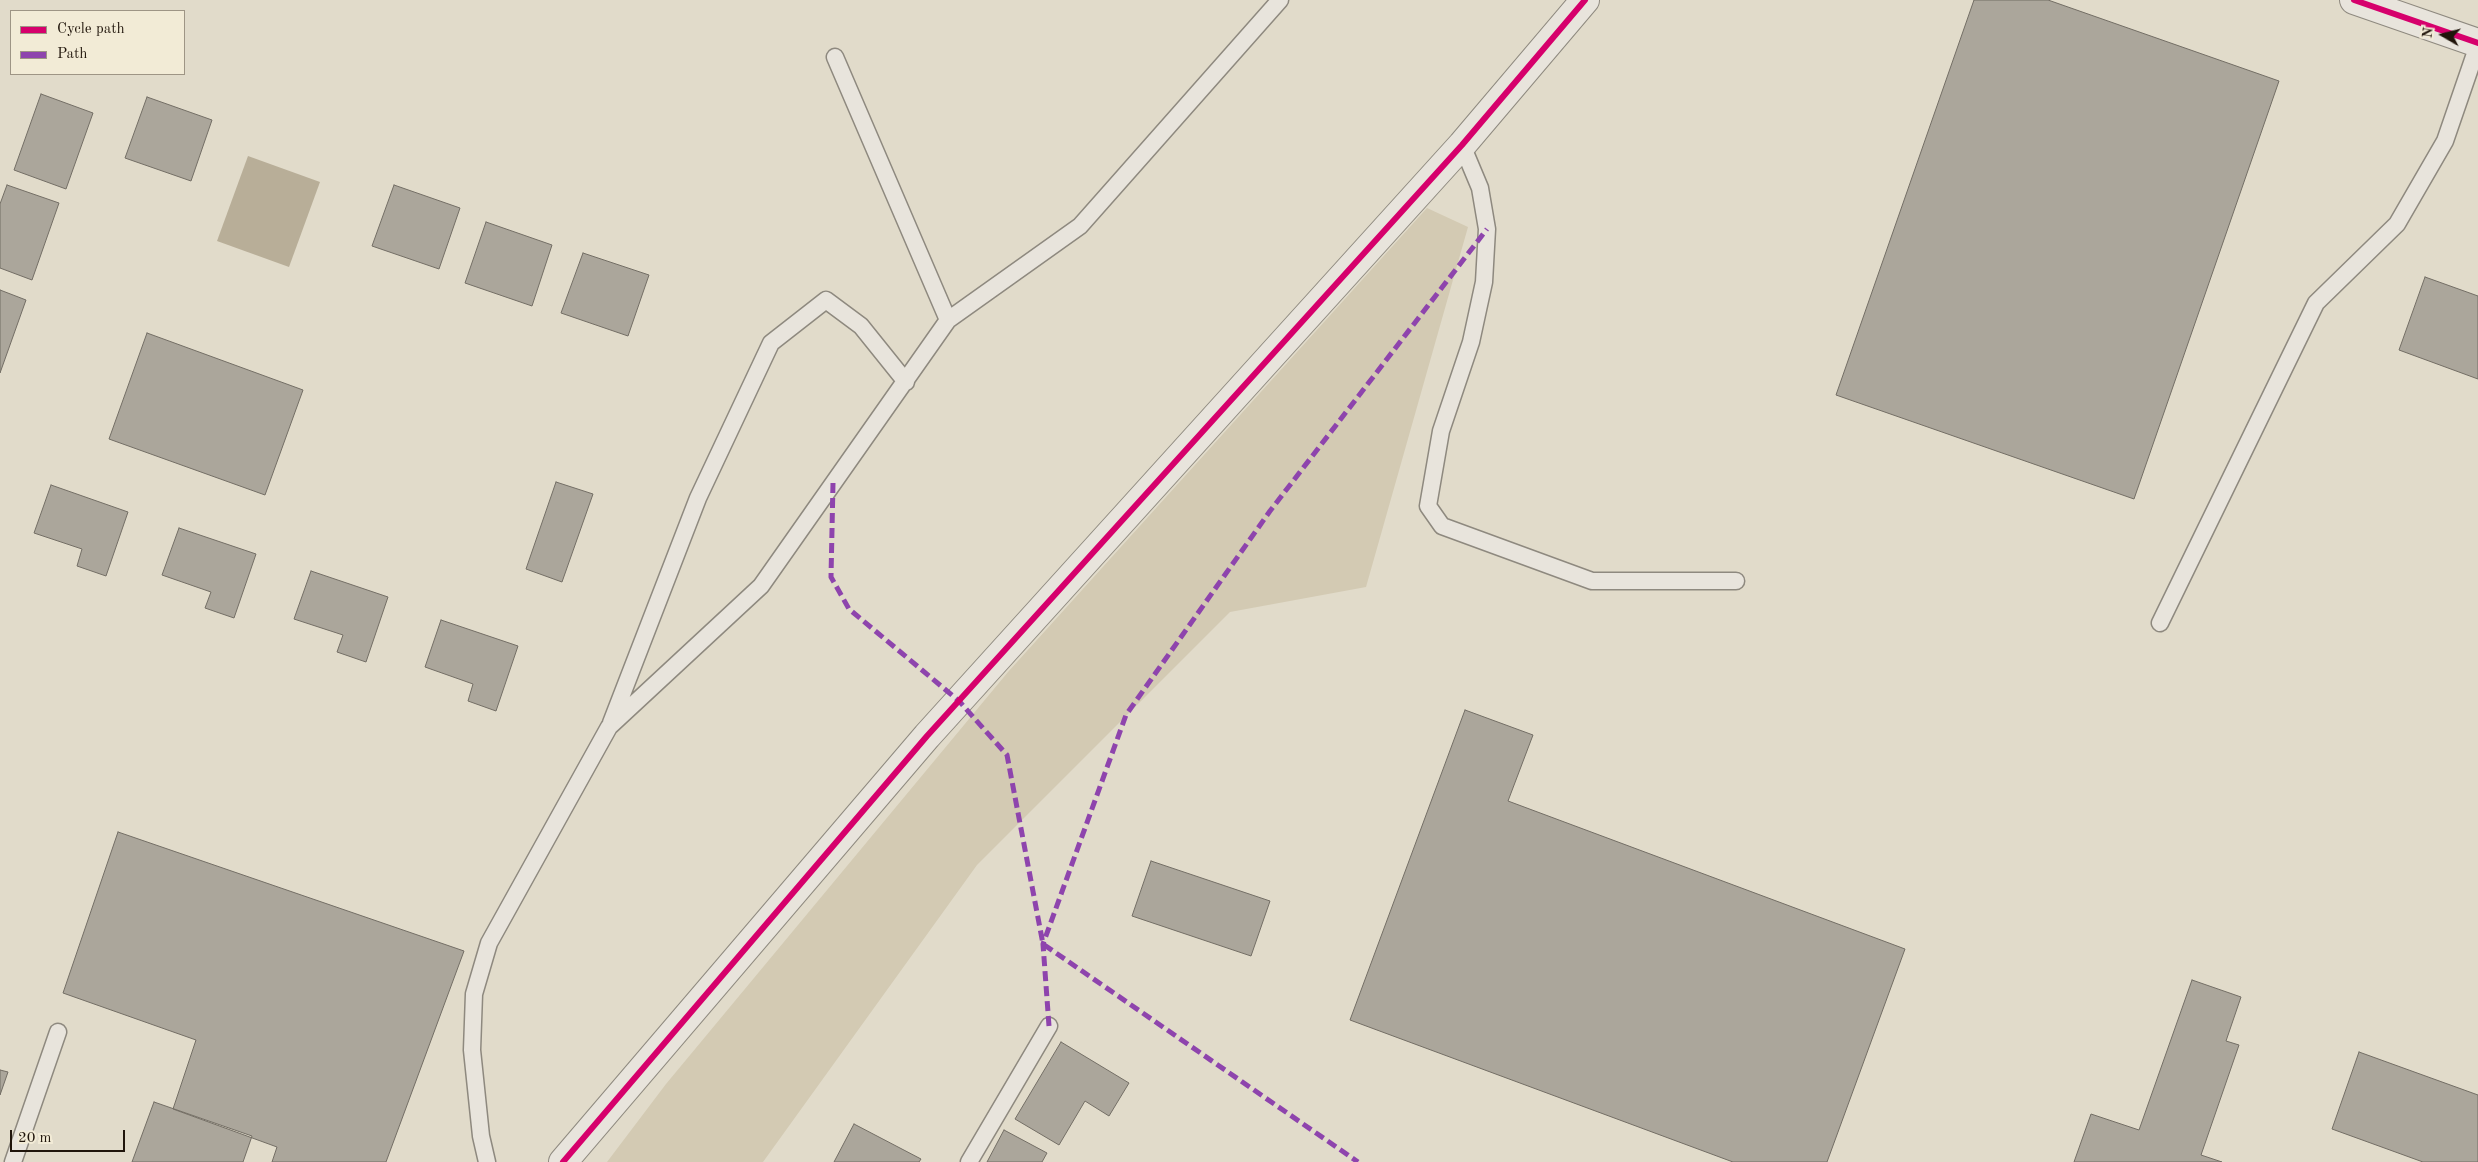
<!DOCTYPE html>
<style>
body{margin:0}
#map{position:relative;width:2478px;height:1162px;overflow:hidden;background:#e1dbca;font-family:"Old Standard TT",serif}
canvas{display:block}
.legend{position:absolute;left:10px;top:10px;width:175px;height:65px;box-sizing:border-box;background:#f2ebd6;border:1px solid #9e9585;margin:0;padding:6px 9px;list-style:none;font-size:15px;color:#20150b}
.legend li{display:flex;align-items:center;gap:10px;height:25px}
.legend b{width:25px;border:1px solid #9e9585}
.north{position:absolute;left:2418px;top:10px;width:50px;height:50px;-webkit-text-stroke:4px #f2ebd6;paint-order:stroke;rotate:278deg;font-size:14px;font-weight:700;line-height:20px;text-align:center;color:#20150b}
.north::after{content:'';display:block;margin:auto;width:18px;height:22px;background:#20150b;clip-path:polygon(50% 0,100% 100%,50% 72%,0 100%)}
.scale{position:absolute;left:10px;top:1130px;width:115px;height:22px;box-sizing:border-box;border:2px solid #20150b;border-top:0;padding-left:6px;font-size:15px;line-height:18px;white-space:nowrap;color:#20150b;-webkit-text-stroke:4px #f2ebd6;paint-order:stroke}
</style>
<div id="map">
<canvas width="2478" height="1162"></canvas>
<ul class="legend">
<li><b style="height:6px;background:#d6006c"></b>Cycle path</li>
<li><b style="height:6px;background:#8e44ad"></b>Path</li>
</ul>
<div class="north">N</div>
<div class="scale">20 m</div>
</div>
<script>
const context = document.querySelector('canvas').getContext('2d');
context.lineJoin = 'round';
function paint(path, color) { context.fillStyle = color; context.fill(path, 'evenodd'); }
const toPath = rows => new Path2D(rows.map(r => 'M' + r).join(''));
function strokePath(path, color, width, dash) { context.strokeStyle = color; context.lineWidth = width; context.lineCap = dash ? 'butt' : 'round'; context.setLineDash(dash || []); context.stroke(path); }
paint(toPath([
 [1427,208,1468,227,1366,587,1230,612,977,865,763,1162,607,1162,666,1084,1008,672]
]), '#d3cab3');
paint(toPath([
 [248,156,320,182,289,267,217,241]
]), '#b8ae98');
const building = toPath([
 [1974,0,2048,0,2279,81,2134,499,1836,395,1974,0],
 [41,94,93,113,66,189,14,170,41,94],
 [147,97,212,120,191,181,125,158,147,97],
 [7,185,59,203,32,280,0,268,0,204,7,185],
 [394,185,460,208,439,269,372,246,394,185],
 [486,222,552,245,532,306,465,283,486,222],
 [583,253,649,275,628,336,561,313,583,253],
 [2425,277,2478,296,2478,379,2399,350,2425,277],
 [0,290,26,300,0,373,0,290],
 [147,333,303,390,265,495,109,439,147,333],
 [556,482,593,494,562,582,526,569,556,482],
 [51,485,128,512,106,576,77,566,82,549,34,533,51,485],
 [179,528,256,554,234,618,205,608,211,592,162,575,179,528],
 [311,571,388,597,366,662,337,652,343,635,294,619,311,571],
 [441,620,518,646,496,711,468,701,473,684,425,667,441,620],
 [1465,710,1533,735,1508,801,1905,949,1827,1162,1733,1162,1350,1020,1465,710],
 [118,832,464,951,386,1162,272,1162,277,1147,173,1109,196,1040,63,993,118,832],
 [1151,861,1270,901,1251,956,1132,916,1151,861],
 [2192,980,2241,997,2226,1041,2239,1045,2201,1155,2222,1162,2074,1162,2091,1114,2139,1130,2192,980],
 [1061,1042,1129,1083,1109,1116,1085,1101,1059,1145,1015,1119,1061,1042],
 [2359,1052,2478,1095,2478,1162,2423,1162,2332,1129,2359,1052],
 [0,1070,8,1072,0,1095,0,1070],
 [154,1102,252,1136,243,1162,132,1162,154,1102],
 [854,1124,921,1159,919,1162,834,1162,854,1124],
 [1004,1130,1047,1153,1042,1162,987,1162,1004,1130]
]);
paint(building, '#aba69b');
strokePath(building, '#736e65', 1);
const service = toPath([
 [1462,145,1480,188,1487,229,1484,282,1471,342,1441,431,1428,506,1442,526,1592,581,1736,581],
 [948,320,1080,226,1280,0],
 [2160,623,2316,303,2397,224,2445,141,2478,45],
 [611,723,698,498,771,343,826,300,861,326,906,382],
 [13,1162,58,1032],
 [487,1162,481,1136,472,1050,474,994,489,943,609,727,761,586,948,320,835,57],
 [969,1162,1049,1026]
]);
const minor = toPath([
 [2354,0,2478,43],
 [563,1162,927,736,1462,145,1585,0]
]);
strokePath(service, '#8e897f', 19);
strokePath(minor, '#8e897f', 30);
strokePath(service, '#e8e4dc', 16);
strokePath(minor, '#e8e4dc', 28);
strokePath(toPath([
 [833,483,831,577,849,609,959,701,1007,755,1043,944,1358,1162],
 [1049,1026,1043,944,1126,715,1270,511,1487,229]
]), '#8e44ad', 5, [10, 5]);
strokePath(toPath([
 [2354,0,2478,43],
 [563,1162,927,736,1462,145,1585,0]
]), '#d6006c', 6);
</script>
